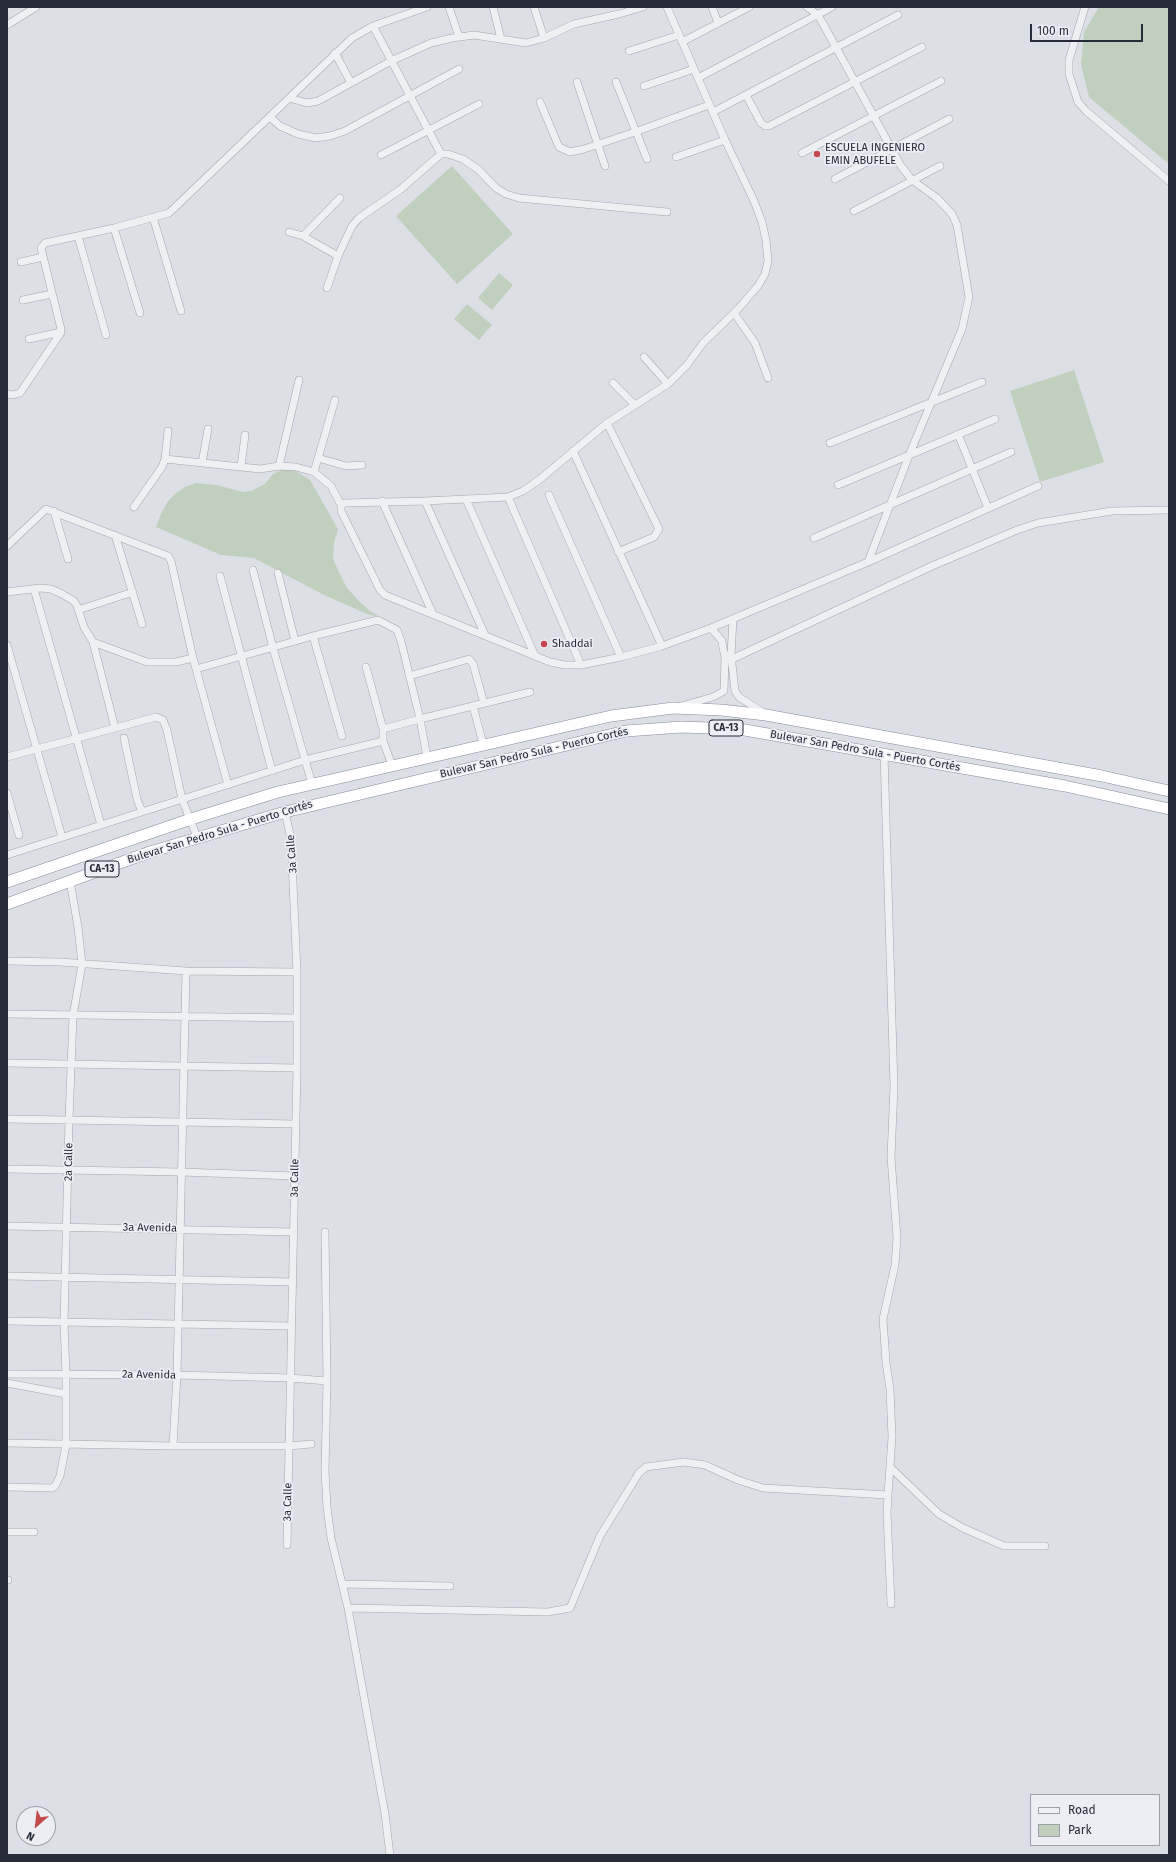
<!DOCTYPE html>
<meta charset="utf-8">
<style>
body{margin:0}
#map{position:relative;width:1176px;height:1862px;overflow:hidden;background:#dddfe6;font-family:"Fira Sans",sans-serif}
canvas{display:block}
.frame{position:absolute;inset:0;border:8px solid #272c3b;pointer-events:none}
.legend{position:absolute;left:1030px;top:1794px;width:130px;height:52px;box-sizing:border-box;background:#eceef4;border:1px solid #9da0aa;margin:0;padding:5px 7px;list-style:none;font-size:12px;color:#272c3b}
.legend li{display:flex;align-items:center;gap:8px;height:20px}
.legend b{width:20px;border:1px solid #9da0aa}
.north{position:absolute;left:16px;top:1806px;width:40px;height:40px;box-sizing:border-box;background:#eceef4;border:1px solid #9da0aa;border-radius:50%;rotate:208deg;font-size:11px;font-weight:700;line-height:16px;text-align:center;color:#272c3b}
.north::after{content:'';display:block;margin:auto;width:14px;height:18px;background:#c4494d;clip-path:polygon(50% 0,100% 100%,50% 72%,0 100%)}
.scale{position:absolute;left:1030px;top:24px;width:113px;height:18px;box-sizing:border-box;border:2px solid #272c3b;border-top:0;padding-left:5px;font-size:12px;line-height:14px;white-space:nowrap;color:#272c3b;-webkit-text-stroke:3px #eceef4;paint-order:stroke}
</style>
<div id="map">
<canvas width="1176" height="1862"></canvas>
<div class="frame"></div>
<ul class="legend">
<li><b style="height:5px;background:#eff0f4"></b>Road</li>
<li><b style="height:11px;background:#c1cfbe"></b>Park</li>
</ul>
<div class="north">N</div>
<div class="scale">100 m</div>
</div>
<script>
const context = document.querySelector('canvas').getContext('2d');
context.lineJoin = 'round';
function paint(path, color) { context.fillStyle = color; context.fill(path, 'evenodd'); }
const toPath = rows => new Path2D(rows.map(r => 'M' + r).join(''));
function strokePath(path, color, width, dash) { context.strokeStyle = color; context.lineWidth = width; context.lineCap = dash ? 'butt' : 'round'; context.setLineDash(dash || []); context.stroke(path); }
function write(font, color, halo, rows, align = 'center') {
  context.font = font + ' "Fira Sans",sans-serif'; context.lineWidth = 3.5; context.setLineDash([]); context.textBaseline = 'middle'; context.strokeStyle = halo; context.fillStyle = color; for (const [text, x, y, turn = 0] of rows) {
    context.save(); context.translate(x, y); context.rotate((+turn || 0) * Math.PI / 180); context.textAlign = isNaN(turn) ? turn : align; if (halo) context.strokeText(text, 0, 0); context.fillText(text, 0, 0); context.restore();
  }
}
paint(toPath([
 [1099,7,1169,7,1169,164,1089,97,1081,65,1084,32],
 [452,166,513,234,457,284,396,216],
 [499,273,513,285,492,310,478,298],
 [467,304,492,325,479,340,454,319],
 [1074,370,1104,462,1040,482,1010,391],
 [283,469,294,470,310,480,338,529,334,543,333,559,339,572,347,588,358,600,370,611,380,617,367,614,322,594,254,558,221,555,156,527,161,514,168,501,176,493,185,487,196,483,216,485,243,492,251,491,265,484,272,475]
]), '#c1cfbe');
const minor = toPath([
 [449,7,459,37],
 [493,7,501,39],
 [534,7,544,38],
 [712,7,718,23],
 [807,7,818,15,827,31,901,166,912,180,937,198,952,214,957,225,969,297,962,329,910,453,868,562],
 [1085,7,1069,60,1069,74,1078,102,1086,111,1169,181],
 [7,25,36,7],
 [373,26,441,154],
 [682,42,749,7],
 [629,51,679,35],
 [335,53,351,83],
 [698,78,832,7],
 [577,82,605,166],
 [616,82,647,159],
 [644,86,694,69],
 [746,95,761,123,765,126,769,126,922,47],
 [289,98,307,103,318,101,391,61,431,43,452,38,474,35,526,43,544,38,574,24,619,14,643,7],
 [540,102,559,147,570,152,584,149,635,132,709,105],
 [713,112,898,15],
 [270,117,280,126,298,134,316,138,330,136,345,131,459,69],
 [802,153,941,81],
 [381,155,479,104],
 [676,157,725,140],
 [835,179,949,119],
 [854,211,940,166],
 [153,217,181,311],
 [114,228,140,313],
 [289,232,303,236,338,256],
 [78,236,106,335],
 [303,236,340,198],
 [21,262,43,257],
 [327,288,338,256,352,226,359,218,401,189,441,154,448,154,463,159,479,170,496,188,506,194,519,198,667,212],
 [23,300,52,294],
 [734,313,755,343,768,378],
 [29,339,61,332],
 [644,357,668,384],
 [613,383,635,405],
 [7,394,13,395,20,393,60,334,61,329,41,248,45,243,114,228,169,213,352,38,373,26,427,7],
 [607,423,659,529,654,537,618,552],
 [958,434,988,508],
 [830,443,982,382],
 [573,451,662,646],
 [318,458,346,466,362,465],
 [165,459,260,469,279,466,296,467,314,472,331,486,341,505,341,511,380,590,385,595,550,662,565,665,581,665,621,657,662,646,711,628,868,562,1038,486],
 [202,463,208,429],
 [279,466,299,380],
 [241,467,245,435],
 [314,472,335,400],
 [838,485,995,419],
 [549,495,621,657],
 [508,497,581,665],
 [466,499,535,656],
 [382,501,433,614],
 [425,501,485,635],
 [341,505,345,503,425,501,508,497,523,491,539,480,607,423,668,384,687,365,703,343,738,309,758,286,765,274,768,261,766,240,762,222,754,201,725,140,667,7],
 [134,507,162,467,165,459,168,431],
 [54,511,68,559],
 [115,535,142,624],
 [814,538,1011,452],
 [7,546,46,509,168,556,171,561,193,658,228,785],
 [253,570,273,648,312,784],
 [278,573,295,641],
 [220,576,272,771],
 [34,589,101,825],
 [7,592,40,588,51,589,62,594,74,601,77,606,84,627,93,642,147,662,176,662,193,658],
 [78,610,133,592],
 [733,619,731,655,735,691,739,697,764,713],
 [313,636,342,736],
 [93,642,115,728],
 [7,645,62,837],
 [732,659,932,566,1017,530,1038,523,1112,511,1169,510],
 [366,667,383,729,383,741,392,765],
 [196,669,313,636,378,620,397,630,401,641,420,719,427,757],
 [409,676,469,659,473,664,484,703],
 [473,706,483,744],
 [681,706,713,697,724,691,725,657,723,648,722,641,711,628],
 [383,729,420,719,530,692],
 [124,738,137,799,142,812],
 [884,754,894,1087,891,1157,897,1238,895,1265,883,1319,886,1362,890,1389,892,1437,888,1495],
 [7,757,156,717,163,720,167,730,182,799,197,837],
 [7,793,19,835],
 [285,812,291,839,297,972,297,1068,287,1545],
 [7,855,305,760,383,741],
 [7,961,60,962,186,971,297,972],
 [7,1014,297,1018],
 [7,1063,297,1068],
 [7,1119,296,1124],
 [7,1169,181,1172,295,1176],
 [7,1226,293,1232],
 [325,1232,327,1381,325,1471,327,1507,331,1538,348,1608,385,1814,390,1855],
 [7,1276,292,1282],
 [7,1321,291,1326],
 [7,1374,177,1375,290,1378,327,1381],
 [7,1383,66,1394],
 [7,1443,173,1446,289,1446,311,1444],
 [173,1446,177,1375,186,971],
 [891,1468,939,1514,963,1528,1004,1546,1045,1546],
 [7,1487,52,1488,55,1486,60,1476,66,1445,66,1374,64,1323,69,1120,73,1016,82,964,78,927,70,881],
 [7,1532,34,1532],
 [7,1580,8,1580],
 [343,1584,450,1586],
 [348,1608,548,1612,570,1608,600,1536,639,1473,646,1467,684,1462,705,1465,738,1480,763,1488,888,1495,887,1512,891,1604]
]);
const trunk = toPath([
 [7,882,191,819,278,792,611,716,673,708,721,710,766,715,1102,776,1169,791],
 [7,904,150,852,285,812,584,741,626,731,654,729,681,727,739,729,1065,786,1169,809]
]);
strokePath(minor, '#a3a6af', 8);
strokePath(trunk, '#858b9b', 12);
strokePath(minor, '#eff0f4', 7);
strokePath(trunk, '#fff', 11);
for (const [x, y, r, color] of [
 [817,154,4,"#c4494d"],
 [544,644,4,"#c4494d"]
]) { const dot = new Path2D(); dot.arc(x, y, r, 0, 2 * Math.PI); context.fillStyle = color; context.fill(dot); strokePath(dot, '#eceef4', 1.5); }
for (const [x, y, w] of [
 [726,728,34],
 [102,869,34]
]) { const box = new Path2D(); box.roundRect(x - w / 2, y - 8, w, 16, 3); context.fillStyle = '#eceef4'; context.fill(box); strokePath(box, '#272c3b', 1); }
write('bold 10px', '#272c3b', null, [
 ["CA-13",726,728],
 ["CA-13",102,869]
]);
write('11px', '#272c3b', '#eceef4', [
 ["ESCUELA INGENIERO",825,148],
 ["EMIN ABUFELE",825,161],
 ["Shaddai",552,644]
], 'left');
write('11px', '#272c3b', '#eceef4', [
 ["Bulevar San Pedro Sula - Puerto Cortés",865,751,10],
 ["Bulevar San Pedro Sula - Puerto Cortés",534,753,-13],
 ["Bulevar San Pedro Sula - Puerto Cortés",220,832,-17],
 ["3a Calle",292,854,-94],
 ["2a Calle",69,1162,-89],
 ["3a Calle",295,1178,-89],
 ["3a Avenida",150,1228,1],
 ["2a Avenida",149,1375,1],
 ["3a Calle",288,1502,-89]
]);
</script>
